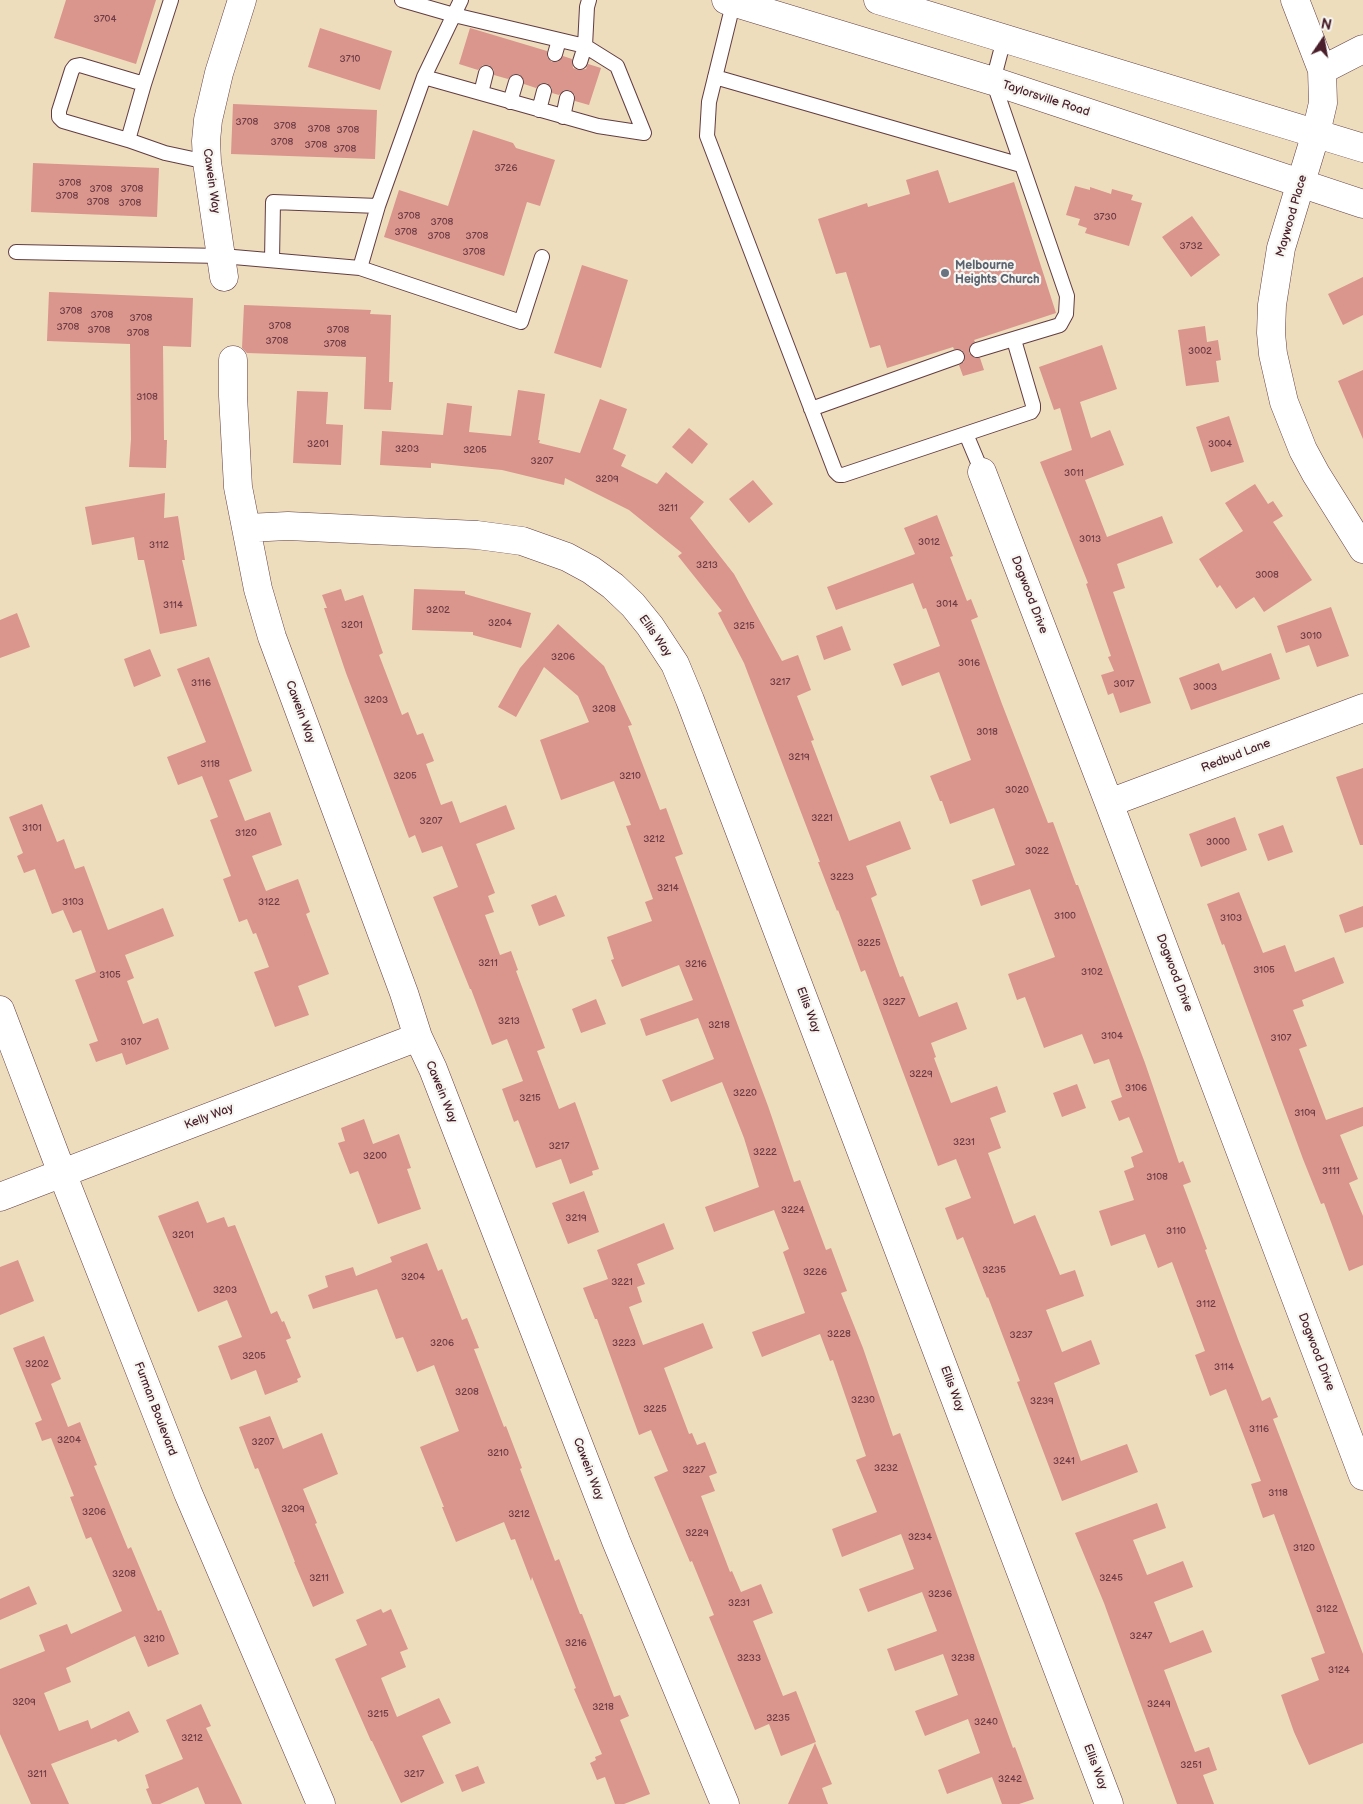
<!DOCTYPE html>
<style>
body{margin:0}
#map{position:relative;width:1363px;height:1804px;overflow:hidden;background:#eeddbc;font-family:"Balsamiq Sans",sans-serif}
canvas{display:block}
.north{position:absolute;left:1298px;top:15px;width:50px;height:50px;-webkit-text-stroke:4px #f6f6f2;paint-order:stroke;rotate:12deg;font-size:14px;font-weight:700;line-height:20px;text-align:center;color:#4a1f2b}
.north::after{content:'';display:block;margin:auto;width:18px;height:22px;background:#4a1f2b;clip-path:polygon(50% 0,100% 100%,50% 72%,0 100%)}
</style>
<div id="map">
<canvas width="1363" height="1804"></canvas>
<div class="north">N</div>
</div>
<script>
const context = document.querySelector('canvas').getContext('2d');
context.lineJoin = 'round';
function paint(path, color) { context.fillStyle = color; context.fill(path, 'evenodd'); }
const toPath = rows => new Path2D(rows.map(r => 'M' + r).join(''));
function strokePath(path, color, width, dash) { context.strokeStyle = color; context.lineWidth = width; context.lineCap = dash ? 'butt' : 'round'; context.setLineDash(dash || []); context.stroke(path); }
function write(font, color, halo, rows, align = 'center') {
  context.font = font + ' "Balsamiq Sans",sans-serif'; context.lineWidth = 4.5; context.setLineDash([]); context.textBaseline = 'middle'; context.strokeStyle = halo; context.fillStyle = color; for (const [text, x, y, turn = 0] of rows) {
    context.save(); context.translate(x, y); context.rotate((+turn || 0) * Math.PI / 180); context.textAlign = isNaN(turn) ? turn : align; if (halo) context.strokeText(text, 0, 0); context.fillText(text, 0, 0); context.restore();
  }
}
paint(toPath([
 [66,0,156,0,136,64,54,38],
 [320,28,392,51,380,90,308,67],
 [470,28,547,51,547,57,552,62,558,62,563,56,572,59,573,68,578,70,586,69,588,64,601,68,589,105,575,101,575,95,569,90,564,90,559,95,552,93,552,88,547,83,541,83,536,88,524,84,524,80,519,74,514,74,508,79,494,75,494,70,489,65,483,65,478,70,459,64],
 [233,104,377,110,375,159,231,154],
 [473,130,513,143,516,148,555,160,540,206,527,202,504,276,384,237,399,190,448,206],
 [33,163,159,168,157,217,31,212],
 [938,170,949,203,1014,182,1056,313,974,340,975,342,969,348,969,353,975,358,980,358,984,370,963,376,959,365,964,362,965,355,962,350,954,349,953,347,887,368,880,345,870,348,846,272,836,274,818,219,867,203,868,207,910,194,906,180],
 [1075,186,1090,190,1090,187,1111,194,1112,189,1133,195,1131,200,1142,203,1129,246,1085,233,1087,228,1078,225,1080,219,1066,215],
 [1192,216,1220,255,1191,277,1162,237],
 [582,265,628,280,601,368,554,353],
 [1363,277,1363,315,1343,325,1328,294],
 [49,292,193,298,191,347,163,346,164,440,167,440,166,468,129,467,131,439,130,344,47,341],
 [244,305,371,310,370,314,391,315,389,382,393,382,391,410,364,409,366,357,247,353,242,348],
 [1205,326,1207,342,1218,340,1221,360,1216,361,1219,382,1186,386,1178,330],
 [1102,345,1117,389,1080,402,1091,438,1110,430,1124,465,1085,480,1107,537,1162,516,1173,543,1117,564,1125,588,1113,592,1151,703,1120,713,1113,693,1108,695,1101,675,1114,671,1108,657,1111,656,1086,584,1088,583,1040,462,1072,450,1060,408,1054,410,1039,367],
 [1363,370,1363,439,1338,381],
 [518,390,545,394,538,440,540,440,539,443,580,453,600,399,627,409,613,449,626,455,621,466,657,484,666,472,704,502,690,518,734,574,782,661,798,655,811,690,797,696,814,740,811,741,849,841,900,821,911,849,866,866,877,895,871,898,900,977,903,976,919,1017,957,1002,967,1029,931,1043,936,1057,934,1058,951,1103,997,1086,1006,1112,990,1118,1001,1148,988,1153,1014,1224,1035,1215,1060,1275,1075,1270,1084,1296,1046,1310,1062,1352,1091,1340,1100,1364,1054,1383,1081,1461,1127,1444,1138,1472,1062,1501,1017,1382,1020,1381,988,1297,987,1298,963,1237,957,1240,945,1208,971,1198,956,1159,938,1166,865,970,861,972,838,910,837,911,818,862,820,862,744,663,718,613,722,611,678,556,682,553,629,510,565,478,564,485,502,470,431,463,431,468,380,465,382,431,443,435,447,403,472,406,469,432,511,436],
 [297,391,328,392,326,424,343,425,341,465,293,463],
 [1229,416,1244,462,1211,472,1196,427],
 [689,428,708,444,692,464,672,447],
 [753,480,773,504,749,523,729,499],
 [1255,484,1268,504,1273,501,1283,516,1273,522,1312,580,1264,612,1254,597,1236,609,1220,585,1217,588,1199,559,1243,531,1225,503],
 [165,493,164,518,178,516,185,560,182,560,197,626,160,634,144,560,138,560,134,537,92,545,85,507],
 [937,515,953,556,950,557,967,601,971,599,978,617,971,620,1002,704,1048,823,1053,822,1076,885,1078,885,1145,1063,1179,1163,1183,1161,1191,1182,1183,1185,1207,1249,1205,1250,1238,1339,1262,1401,1270,1397,1278,1417,1273,1419,1363,1654,1363,1743,1309,1765,1294,1732,1281,1695,1319,1680,1311,1658,1325,1653,1274,1514,1263,1518,1251,1484,1261,1481,1226,1389,1210,1396,1195,1355,1205,1351,1172,1262,1158,1268,1145,1234,1111,1246,1099,1211,1134,1200,1124,1171,1134,1167,1131,1157,1143,1152,1129,1117,1119,1121,1111,1101,1122,1097,1109,1059,1094,1064,1082,1034,1044,1048,1025,997,1017,1000,1008,974,1055,957,1030,889,981,906,972,880,1015,865,994,808,950,824,942,801,940,801,930,776,971,760,939,672,902,686,893,664,940,646,926,608,923,609,913,583,836,610,827,587,915,554,904,528],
 [341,589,345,601,363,595,383,653,379,655,402,715,408,712,417,735,423,733,434,761,426,764,441,805,452,801,460,823,506,805,515,829,476,844,495,893,488,896,494,912,485,915,500,955,511,951,518,970,516,971,545,1048,537,1051,559,1109,575,1102,599,1169,592,1171,593,1175,570,1184,561,1159,536,1168,518,1120,514,1122,502,1089,523,1081,507,1039,492,1045,471,989,470,989,433,897,458,887,442,846,422,853,415,835,409,838,346,673,324,608,327,608,322,595],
 [414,589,465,591,465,594,531,613,521,648,473,635,473,632,412,630],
 [1331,607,1349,656,1317,667,1309,645,1286,653,1277,626],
 [17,613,30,647,0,658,0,620],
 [558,624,604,666,632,725,628,726,660,810,666,808,683,854,675,857,768,1106,794,1182,800,1180,826,1250,831,1248,847,1291,841,1293,863,1348,893,1436,900,1433,1013,1748,1015,1747,1034,1799,1019,1804,1002,1804,992,1777,947,1794,938,1770,980,1753,968,1719,925,1736,915,1711,958,1695,943,1654,895,1671,887,1649,937,1631,922,1592,868,1612,859,1589,914,1569,901,1534,842,1557,832,1529,877,1512,856,1460,866,1456,833,1360,830,1361,820,1334,762,1357,752,1332,805,1313,783,1252,789,1249,774,1210,714,1232,705,1207,759,1187,744,1138,722,1082,671,1102,662,1080,714,1059,698,1018,646,1036,640,1019,693,1000,679,965,622,987,611,960,614,959,607,937,652,921,645,902,653,899,626,826,631,825,614,781,561,800,540,740,589,722,578,696,544,667,516,717,498,707,520,668],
 [842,626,851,650,824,660,816,636],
 [150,649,161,676,134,687,124,659],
 [1271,653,1280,679,1191,710,1179,678,1219,663,1222,671],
 [209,657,252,771,229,780,245,821,270,812,282,845,252,856,266,891,298,879,310,912,306,914,329,974,298,986,309,1015,275,1027,254,972,269,967,256,933,253,934,247,919,239,922,223,879,231,876,210,820,218,817,202,776,178,785,167,757,206,742,177,669],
 [1363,768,1363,845,1360,845,1336,777],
 [42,804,57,842,64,839,75,869,84,866,108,930,163,908,174,936,125,955,134,978,127,981,143,1024,158,1018,169,1049,126,1065,122,1053,96,1062,89,1044,98,1041,75,980,96,972,81,930,73,933,63,910,52,914,35,869,24,873,17,856,23,853,9,817],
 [1235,817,1247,850,1201,867,1189,834],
 [1283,825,1293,852,1268,861,1258,834],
 [1239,892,1263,953,1285,945,1295,972,1334,957,1344,983,1302,1000,1304,1006,1293,1010,1307,1046,1299,1049,1326,1120,1363,1107,1363,1126,1340,1135,1358,1179,1349,1183,1363,1216,1363,1265,1349,1271,1324,1203,1321,1204,1303,1159,1224,944,1222,945,1207,904],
 [556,895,565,916,539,926,531,905],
 [1363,906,1363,927,1345,933,1339,915],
 [596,999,606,1024,581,1033,572,1009],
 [1077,1084,1086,1108,1062,1117,1053,1093],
 [364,1119,373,1144,399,1134,411,1168,407,1169,421,1209,378,1224,358,1171,350,1174,338,1143,345,1141,341,1128],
 [584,1191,599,1232,568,1244,552,1203],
 [198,1201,207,1223,224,1217,228,1227,235,1225,271,1314,277,1311,282,1322,284,1321,291,1338,286,1340,301,1377,297,1379,298,1382,265,1395,256,1370,231,1380,218,1346,242,1337,227,1300,198,1312,158,1216],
 [664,1223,674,1249,637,1264,645,1284,637,1287,642,1302,629,1307,643,1345,703,1323,713,1348,664,1368,689,1434,692,1433,697,1445,705,1442,717,1473,709,1476,715,1491,701,1496,730,1572,732,1571,741,1592,761,1584,773,1613,753,1621,783,1696,796,1691,816,1742,781,1756,769,1724,755,1730,709,1617,714,1615,692,1561,690,1562,654,1477,668,1471,651,1430,639,1435,597,1319,595,1319,583,1288,608,1279,597,1250],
 [427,1243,438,1271,442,1269,462,1320,467,1318,479,1348,474,1349,504,1427,506,1426,522,1468,520,1469,555,1561,559,1559,580,1614,582,1614,614,1697,620,1695,629,1716,620,1720,650,1794,624,1804,615,1804,605,1777,597,1780,590,1763,596,1760,595,1757,602,1754,574,1689,576,1688,532,1577,531,1581,515,1539,511,1540,504,1522,456,1542,442,1507,444,1507,420,1447,459,1431,434,1365,417,1372,403,1337,396,1339,377,1289,313,1309,308,1295,328,1287,325,1276,353,1267,356,1276,392,1262,390,1257],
 [18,1260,34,1301,0,1315,0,1267],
 [44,1336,61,1379,51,1384,68,1427,80,1422,97,1465,94,1466,128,1549,131,1547,158,1611,161,1610,179,1654,148,1667,135,1636,66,1668,71,1682,44,1693,59,1731,88,1720,91,1729,129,1711,139,1732,118,1742,116,1739,51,1764,69,1804,31,1804,0,1734,0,1669,45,1651,39,1635,67,1624,71,1634,122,1611,91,1537,86,1539,70,1497,74,1496,51,1438,42,1441,35,1423,42,1420,13,1348],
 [270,1416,283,1449,322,1433,338,1474,303,1489,317,1523,315,1524,344,1593,313,1607,294,1562,295,1562,258,1468,255,1469,239,1427],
 [1157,1503,1166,1528,1133,1540,1147,1575,1183,1561,1193,1587,1154,1602,1170,1643,1203,1630,1212,1652,1164,1670,1195,1752,1209,1747,1217,1770,1203,1775,1214,1804,1177,1804,1104,1603,1075,1533],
 [29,1586,37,1604,0,1620,0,1599],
 [381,1609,383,1613,391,1609,408,1649,400,1652,406,1667,381,1678,397,1717,439,1698,451,1723,422,1736,444,1783,401,1803,372,1741,371,1741,335,1659,367,1645,356,1620],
 [201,1704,211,1726,206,1728,242,1804,205,1804,198,1787,160,1804,152,1804,146,1789,149,1788,145,1775,183,1759,166,1720],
 [815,1743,832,1784,822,1788,828,1804,788,1804],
 [478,1766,485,1783,462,1792,455,1775]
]), '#da958d');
const lane = toPath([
 [171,0,144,84,128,140,165,153,207,162],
 [402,0,454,15,585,46,580,62],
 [461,0,424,77,378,206,360,268,521,322,542,257],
 [734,0,709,102,707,136,835,471,839,475,843,475,1031,412,1033,409,1033,405,1014,340],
 [555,54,559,40],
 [424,77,598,126,644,133,617,66,585,46,587,7,589,0],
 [715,77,1021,165],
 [481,93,486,73],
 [510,102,516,82],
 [539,110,544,91],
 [563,117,567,98],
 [128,140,63,121,59,117,59,111,72,70,75,66,80,65,144,84],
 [16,252,222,256,360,268],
 [272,260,273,202,378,206],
 [977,350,1060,325,1066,314,1067,296,993,81,1004,39],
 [811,409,957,357],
 [966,434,982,472]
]);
const street = toPath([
 [1295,0,1322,70,1323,103,1316,133,1281,248,1272,305,1271,333,1273,354,1284,402,1303,450,1316,474,1363,549],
 [1322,70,1363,49],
 [224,277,207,162,206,141,208,120,219,73,242,0],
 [233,360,233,396,238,487,258,589,272,637,404,993,418,1037,433,1069,616,1541,725,1804],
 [982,472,1109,803,1363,1476],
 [247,528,288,526,477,535,522,541,567,557,591,570,613,586,633,605,650,626,675,664,690,700,1109,1804],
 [1109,803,1363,708],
 [0,1197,418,1037]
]);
const secondary = toPath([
 [0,1010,62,1173,188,1493,321,1804]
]);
const primary = toPath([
 [726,0,993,81,1363,204],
 [878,0,1363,148]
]);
strokePath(lane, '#633c41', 16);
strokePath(street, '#633c41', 29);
strokePath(secondary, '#633c41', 29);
strokePath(primary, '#633c41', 29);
strokePath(lane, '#fff', 14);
strokePath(street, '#fff', 28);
strokePath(secondary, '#fff', 28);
strokePath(primary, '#fff', 28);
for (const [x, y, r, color] of [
 [945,273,5,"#6b7280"]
]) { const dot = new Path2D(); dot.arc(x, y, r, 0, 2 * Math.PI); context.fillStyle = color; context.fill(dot); strokePath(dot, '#f6f6f2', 2); }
write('10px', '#6e3c44', null, [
 ["3704",105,19],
 ["3710",350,59],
 ["3708",247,122],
 ["3708",285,126],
 ["3708",319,129],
 ["3708",348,130],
 ["3708",282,142],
 ["3708",316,145],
 ["3708",345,149],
 ["3726",506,168],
 ["3708",70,183],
 ["3708",101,189],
 ["3708",132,189],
 ["3708",67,196],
 ["3708",98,202],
 ["3708",130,203],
 ["3708",409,216],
 ["3730",1105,217],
 ["3708",442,222],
 ["3708",406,232],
 ["3708",439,236],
 ["3708",477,236],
 ["3732",1191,246],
 ["3708",474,252],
 ["3708",71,311],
 ["3708",102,315],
 ["3708",141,318],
 ["3708",280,326],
 ["3708",68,327],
 ["3708",99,330],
 ["3708",338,330],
 ["3708",138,333],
 ["3708",277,341],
 ["3708",335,344],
 ["3002",1200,351],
 ["3108",147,397],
 ["3201",318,444],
 ["3004",1220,444],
 ["3203",407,449],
 ["3205",475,450],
 ["3207",542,461],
 ["3011",1074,473],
 ["3209",607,479],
 ["3211",668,508],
 ["3013",1090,539],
 ["3012",929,542],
 ["3112",159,545],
 ["3213",707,565],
 ["3008",1267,575],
 ["3014",947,604],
 ["3114",173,605],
 ["3202",438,610],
 ["3204",500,623],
 ["3201",352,625],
 ["3215",744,626],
 ["3010",1311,636],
 ["3206",563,657],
 ["3016",969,663],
 ["3217",780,682],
 ["3116",201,683],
 ["3017",1124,684],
 ["3003",1205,687],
 ["3203",376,700],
 ["3208",604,709],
 ["3018",987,732],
 ["3219",799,757],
 ["3118",210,764],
 ["3205",405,776],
 ["3210",630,776],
 ["3020",1017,790],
 ["3221",822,818],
 ["3207",431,821],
 ["3101",32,828],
 ["3120",246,833],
 ["3212",654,839],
 ["3000",1218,842],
 ["3022",1037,851],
 ["3223",842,877],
 ["3214",668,888],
 ["3103",73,902],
 ["3122",269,902],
 ["3100",1065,916],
 ["3103",1231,918],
 ["3225",869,943],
 ["3211",488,963],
 ["3216",696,964],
 ["3105",1264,970],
 ["3102",1092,972],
 ["3105",110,975],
 ["3227",894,1002],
 ["3213",509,1021],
 ["3218",719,1025],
 ["3104",1112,1036],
 ["3107",1281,1038],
 ["3107",131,1042],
 ["3229",921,1074],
 ["3106",1136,1088],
 ["3220",745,1093],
 ["3215",530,1098],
 ["3109",1305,1113],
 ["3231",964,1142],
 ["3217",559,1146],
 ["3222",765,1152],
 ["3200",375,1156],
 ["3111",1331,1171],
 ["3108",1157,1177],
 ["3224",793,1210],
 ["3219",576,1218],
 ["3110",1176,1231],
 ["3201",183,1235],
 ["3235",994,1270],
 ["3226",815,1272],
 ["3204",413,1277],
 ["3221",622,1282],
 ["3203",225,1290],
 ["3112",1206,1304],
 ["3228",839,1334],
 ["3237",1021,1335],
 ["3206",442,1343],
 ["3223",624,1343],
 ["3205",254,1356],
 ["3202",37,1364],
 ["3114",1224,1367],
 ["3208",467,1392],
 ["3230",863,1400],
 ["3239",1042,1401],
 ["3225",655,1409],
 ["3116",1259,1429],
 ["3204",69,1440],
 ["3207",263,1442],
 ["3210",498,1453],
 ["3241",1064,1461],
 ["3232",886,1468],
 ["3227",694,1470],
 ["3118",1278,1493],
 ["3209",293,1509],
 ["3206",94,1512],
 ["3212",519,1514],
 ["3229",697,1533],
 ["3234",920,1537],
 ["3120",1304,1548],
 ["3208",124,1574],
 ["3211",319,1578],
 ["3245",1111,1578],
 ["3236",940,1594],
 ["3231",739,1603],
 ["3122",1327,1609],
 ["3247",1141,1636],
 ["3210",154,1639],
 ["3216",576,1643],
 ["3233",749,1658],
 ["3238",963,1658],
 ["3124",1339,1670],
 ["3209",24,1702],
 ["3249",1159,1704],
 ["3218",603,1707],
 ["3215",378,1714],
 ["3235",778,1718],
 ["3240",986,1722],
 ["3212",192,1738],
 ["3251",1191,1765],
 ["3211",37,1774],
 ["3217",414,1774],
 ["3242",1010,1779]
]);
write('12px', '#4a1f2b', '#f6f6f2', [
 ["Taylorsville Road",1046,99,18],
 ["Cawein Way",211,181,82],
 ["Maywood Place",1292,216,-74],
 ["Dogwood Drive",1029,595,69],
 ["Ellis Way",655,636,55],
 ["Cawein Way",300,712,70],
 ["Redbud Lane",1236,756,-21],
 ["Dogwood Drive",1174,973,69],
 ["Ellis Way",808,1010,69],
 ["Cawein Way",441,1092,68],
 ["Kelly Way",209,1117,-21],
 ["Dogwood Drive",1316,1352,69],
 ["Ellis Way",952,1389,69],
 ["Furman Boulevard",155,1409,69],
 ["Cawein Way",588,1469,69],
 ["Ellis Way",1095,1767,69]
]);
write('bold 12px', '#5b616d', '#f6f6f2', [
 ["Melbourne",955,266],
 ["Heights Church",955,280]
], 'left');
</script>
